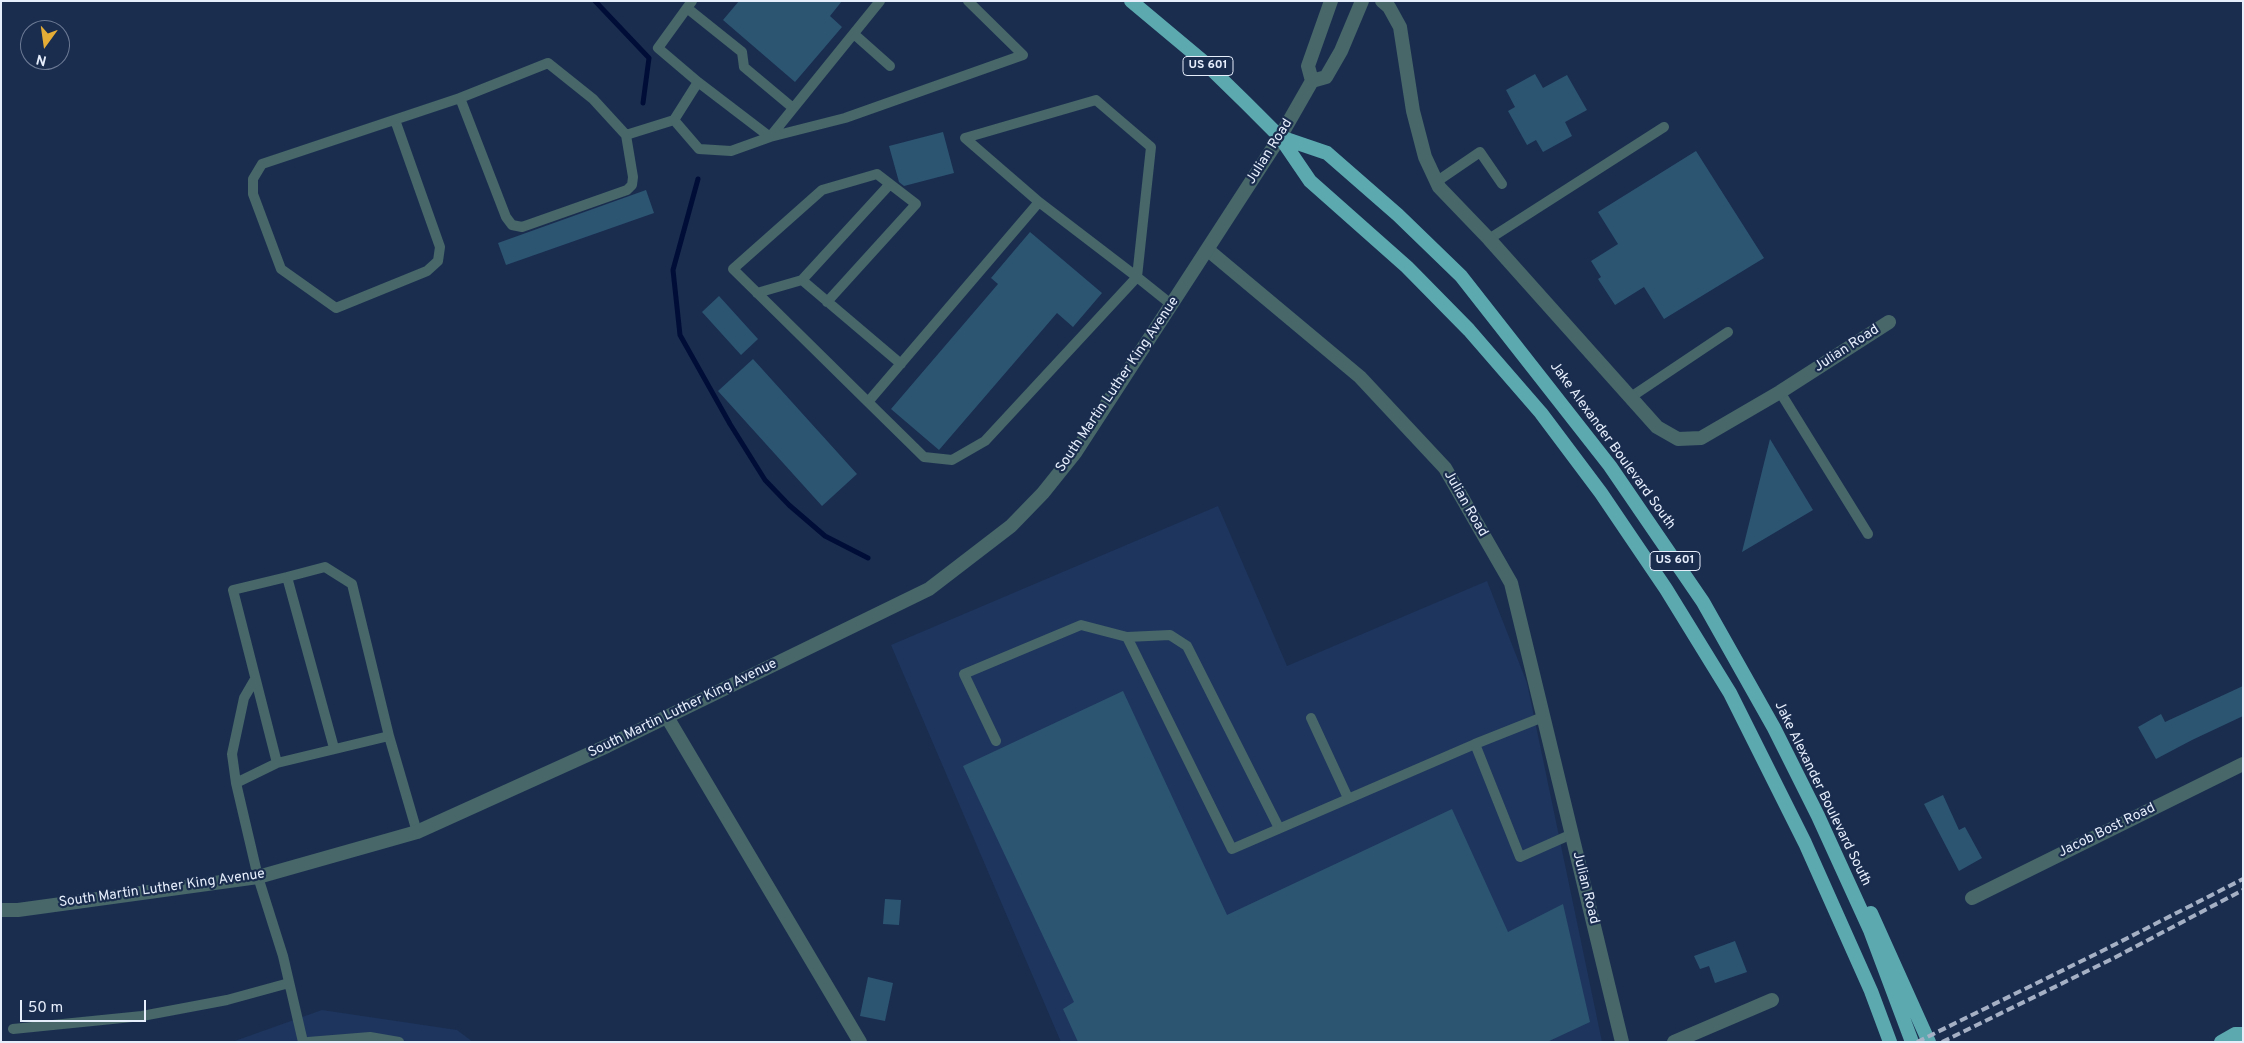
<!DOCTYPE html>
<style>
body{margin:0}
#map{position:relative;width:2244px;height:1043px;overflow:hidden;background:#1a2d4f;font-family:Overpass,sans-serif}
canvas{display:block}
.frame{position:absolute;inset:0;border:2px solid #e6eefc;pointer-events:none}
.north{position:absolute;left:20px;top:20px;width:50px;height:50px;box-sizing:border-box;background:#1a2d4f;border:1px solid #6c7a94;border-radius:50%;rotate:194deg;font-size:14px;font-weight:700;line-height:20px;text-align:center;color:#e6eefc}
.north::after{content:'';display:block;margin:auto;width:18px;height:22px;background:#e6ad36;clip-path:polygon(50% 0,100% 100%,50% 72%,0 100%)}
.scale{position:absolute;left:20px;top:1000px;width:126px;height:22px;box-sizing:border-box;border:2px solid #e6eefc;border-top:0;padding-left:6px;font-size:15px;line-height:18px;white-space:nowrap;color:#e6eefc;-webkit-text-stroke:4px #1a2d4f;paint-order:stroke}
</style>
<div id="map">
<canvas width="2244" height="1043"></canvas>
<div class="frame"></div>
<div class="north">N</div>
<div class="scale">50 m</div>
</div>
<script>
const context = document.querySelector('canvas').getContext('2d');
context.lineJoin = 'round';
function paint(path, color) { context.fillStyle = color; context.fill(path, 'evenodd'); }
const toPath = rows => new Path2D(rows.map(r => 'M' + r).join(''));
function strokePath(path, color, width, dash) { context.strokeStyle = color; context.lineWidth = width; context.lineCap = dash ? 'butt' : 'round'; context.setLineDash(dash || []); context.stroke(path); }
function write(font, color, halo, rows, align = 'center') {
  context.font = font + ' Overpass,sans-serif'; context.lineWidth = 4.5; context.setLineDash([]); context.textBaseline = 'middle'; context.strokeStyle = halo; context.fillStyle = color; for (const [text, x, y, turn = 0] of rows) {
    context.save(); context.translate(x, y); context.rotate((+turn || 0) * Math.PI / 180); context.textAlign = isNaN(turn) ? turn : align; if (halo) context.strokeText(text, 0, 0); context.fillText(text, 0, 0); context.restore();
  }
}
paint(toPath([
 [1218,506,1287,666,1487,581,1527,683,1602,1042,1061,1042,891,645],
 [322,1010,457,1030,473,1042,232,1042]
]), '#1e355d');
strokePath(toPath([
 [595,1,649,58,643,103],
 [698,179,673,270,680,335,730,424,765,480,789,505,825,536,868,558]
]), '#000e37', 5);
paint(toPath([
 [739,1,842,1,830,16,842,27,795,82,723,20],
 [1535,74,1543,88,1567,75,1587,110,1565,122,1572,136,1543,152,1536,140,1527,145,1508,111,1515,107,1506,90],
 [943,132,954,173,904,186,899,182,889,146],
 [1696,151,1764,258,1664,319,1644,287,1615,305,1598,279,1601,277,1591,261,1618,244,1598,212],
 [646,190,654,213,506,265,498,243],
 [1030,232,1102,293,1073,327,1057,313,939,450,891,409,998,284,991,278],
 [719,296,758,339,741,355,702,312],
 [753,359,857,474,822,506,718,391],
 [1770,439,1813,510,1742,552],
 [2243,686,2243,716,2192,740,2156,759,2138,727,2161,714,2165,722],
 [1123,691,1227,915,1452,809,1508,932,1563,904,1590,1022,1547,1042,1078,1042,1063,1009,1074,1002,963,766],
 [1943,795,1959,830,1965,827,1982,858,1959,871,1924,804],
 [885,899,901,900,899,925,883,924],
 [1735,941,1747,972,1715,983,1709,966,1700,969,1694,956],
 [868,977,893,983,885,1021,860,1016]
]), '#2c5572');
strokePath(toPath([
 [692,1,658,48,698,82,770,137,845,118,1023,55,968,1],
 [687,8,742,52,744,67,793,108],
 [854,34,890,66],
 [395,120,440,247,438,261,427,271,336,308,281,269,253,194,253,179,262,164,460,98],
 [674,120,699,149,731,151,770,137,880,1],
 [626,135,593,99,548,63,460,98,506,217,512,225,522,227,627,190,632,185,633,177,626,135,674,120,698,82],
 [1436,182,1480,152,1502,184],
 [1039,202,965,138,1096,100,1151,147,1137,277,985,441,952,460,924,457,868,402,1039,202,1137,277,1172,305],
 [1489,239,1664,127],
 [802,280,890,184],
 [757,293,802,280,901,364],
 [827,302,916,204,877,174,822,190,733,269,868,402],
 [1780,392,1868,534],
 [1631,397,1728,332],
 [287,577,325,567,352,584,389,736],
 [1127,637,1170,635,1187,646,1279,828],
 [1543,717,1475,744,1520,857,1572,834],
 [1311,718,1348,798],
 [996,741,964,674,1081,625,1127,637,1232,849,1475,744],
 [277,763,233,590,287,577,334,748],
 [236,783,232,754,244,698,255,679],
 [13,1029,142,1016,227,1000,289,983],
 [303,1042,283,956,258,877,236,783,277,763,389,736,417,832],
 [308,1042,370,1037,399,1042]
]), '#476769', 10);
strokePath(toPath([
 [1382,1,1389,7,1400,27,1413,111,1425,157,1439,187,1489,239,1657,427,1678,439,1701,438,1780,392,1889,322],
 [1208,250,1360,377,1445,468,1511,583,1622,1042],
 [667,717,860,1042],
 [1972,898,2243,764],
 [1674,1042,1772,1000]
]), '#476769', 14);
strokePath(toPath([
 [1312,81,1308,66,1331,1],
 [1,910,18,910,258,877,417,832,607,746,929,589,1011,526,1043,493,1075,453,1280,137,1312,81,1326,77,1341,51,1362,1]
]), '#476769', 14);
strokePath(toPath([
 [1131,1,1204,62,1246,103,1280,137,1310,181,1407,267,1469,330,1541,413,1601,493,1666,589,1730,693,1805,843,1871,991,1890,1042],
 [1280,137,1327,153,1398,215,1461,276,1610,466,1703,602,1774,728,1818,816,1870,930,1912,1042],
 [1871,913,1929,1042],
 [2221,1042,2235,1034,2243,1034]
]), '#5caab0', 14);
strokePath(toPath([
 [1917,1042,2106,949,2243,879],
 [1942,1042,2112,959,2243,890]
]), '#a5b0c5', 4, [8, 4]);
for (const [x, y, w] of [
 [1208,66,50],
 [1675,561,50]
]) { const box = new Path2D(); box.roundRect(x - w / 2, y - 9.5, w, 19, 4); context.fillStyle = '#1a2d4f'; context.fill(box); strokePath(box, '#e6eefc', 1); }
write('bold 12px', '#e6eefc', null, [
 ["US 601",1208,66],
 ["US 601",1675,561]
]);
write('14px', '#e6eefc', '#1a2d4f', [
 ["Julian Road",1270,152,-58],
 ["Julian Road",1847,349,-33],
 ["South Martin Luther King Avenue",1118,385,-56],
 ["Jake Alexander Boulevard South",1612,446,54],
 ["Julian Road",1465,504,60],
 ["South Martin Luther King Avenue",683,709,-26],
 ["Jake Alexander Boulevard South",1822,794,64],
 ["Jacob Bost Road",2107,831,-26],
 ["Julian Road",1585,888,76],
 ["South Martin Luther King Avenue",162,889,-8]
]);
</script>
